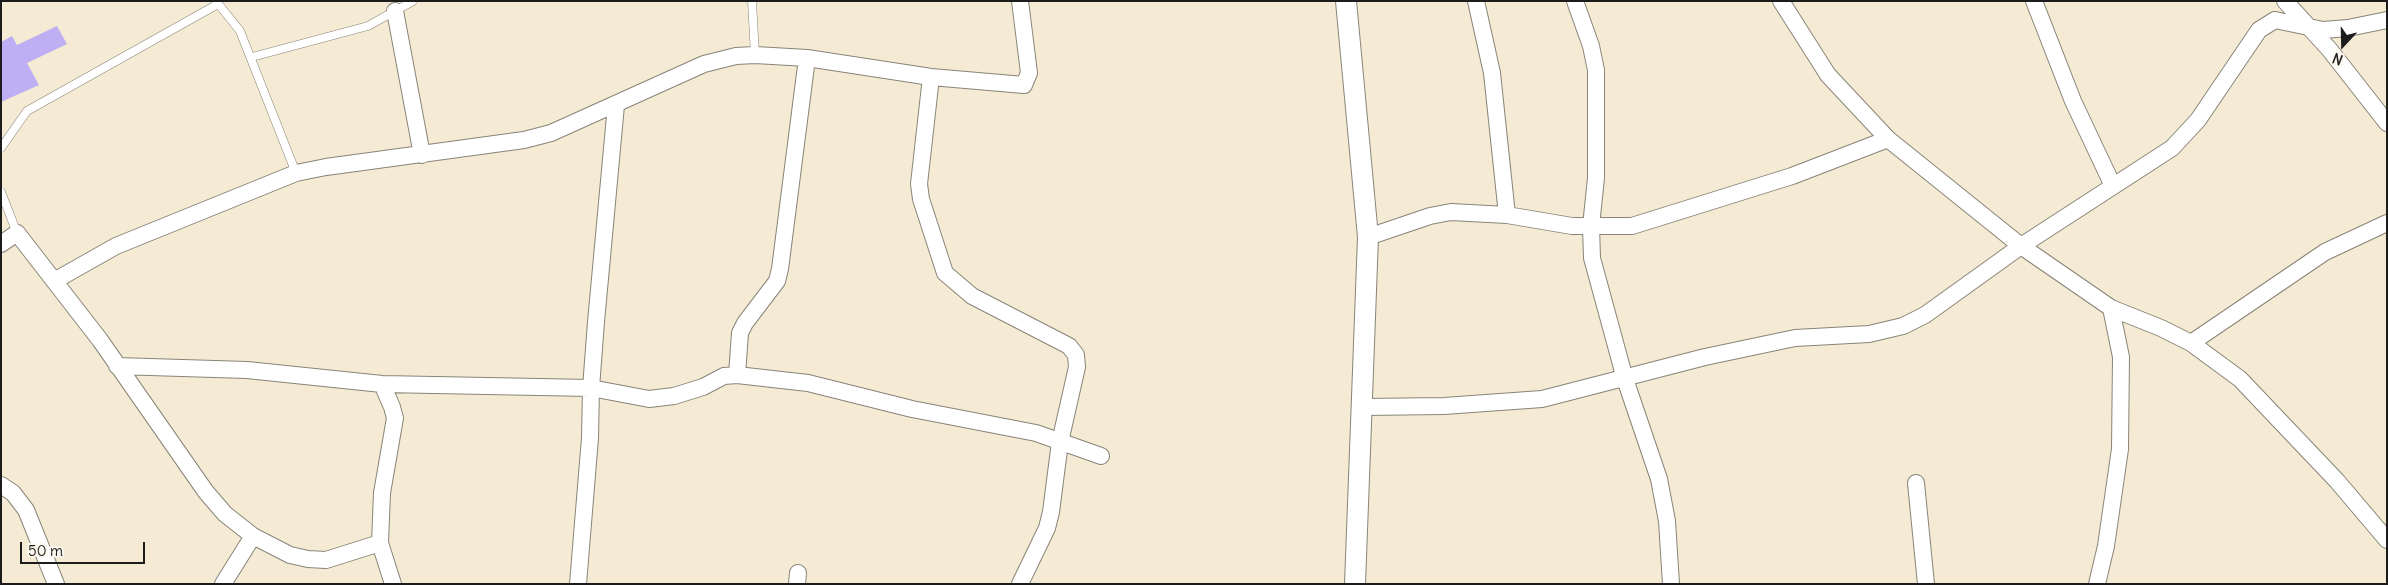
<!DOCTYPE html>
<style>
body{margin:0}
#map{position:relative;width:2388px;height:585px;overflow:hidden;background:#f5ebd4;font-family:Delius,sans-serif}
canvas{display:block}
.frame{position:absolute;inset:0;border:2px solid #1c1c1c;pointer-events:none}
.north{position:absolute;left:2318px;top:20px;width:50px;height:50px;-webkit-text-stroke:4px #fbf7ec;paint-order:stroke;rotate:201deg;font-size:14px;font-weight:700;line-height:20px;text-align:center;color:#1c1c1c}
.north::after{content:'';display:block;margin:auto;width:18px;height:22px;background:#1c1c1c;clip-path:polygon(50% 0,100% 100%,50% 72%,0 100%)}
.scale{position:absolute;left:20px;top:542px;width:125px;height:22px;box-sizing:border-box;border:2px solid #1c1c1c;border-top:0;padding-left:6px;font-size:15px;line-height:18px;white-space:nowrap;color:#1c1c1c;-webkit-text-stroke:4px #fbf7ec;paint-order:stroke}
</style>
<div id="map">
<canvas width="2388" height="585"></canvas>
<div class="frame"></div>
<div class="north">N</div>
<div class="scale">50 m</div>
</div>
<script>
const context = document.querySelector('canvas').getContext('2d');
context.lineJoin = 'round';
function paint(path, color) { context.fillStyle = color; context.fill(path, 'evenodd'); }
const toPath = rows => new Path2D(rows.map(r => 'M' + r).join(''));
function strokePath(path, color, width, dash) { context.strokeStyle = color; context.lineWidth = width; context.lineCap = dash ? 'butt' : 'round'; context.setLineDash(dash || []); context.stroke(path); }
paint(toPath([
 [57,26,67,44,27,63,39,85,1,102,1,42,12,36,17,45]
]), '#beaff4');
const service = toPath([
 [216,1,240,31,296,173],
 [752,1,755,55],
 [252,57,368,26,413,1],
 [1,148,27,111,218,4],
 [1,192,17,233]
]);
const minor = toPath([
 [1476,1,1492,73,1507,215],
 [1575,1,1591,46,1596,70,1596,178,1591,226,1592,258,1625,379,1659,479,1667,521,1671,584],
 [1781,1,1828,75,1888,139,2021,246,2111,308,2161,328,2191,343,2240,379,2337,481,2387,540],
 [2034,1,2073,101,2113,186],
 [2285,1,2329,49,2387,123],
 [395,11,422,155],
 [931,77,919,184,921,199,945,273,972,296,1069,346,1076,355,1077,367,1060,442,1051,512,1047,528,1020,584],
 [1368,237,1430,216,1451,212,1507,215,1572,226,1632,226,1792,176,1888,139],
 [1,244,17,233,100,340,206,492,225,514,253,536,290,555,308,559,326,560,380,543],
 [54,281,116,246,296,173,326,167,524,140,551,133,704,64,736,56,755,55,807,58,931,77,1024,85,1029,73,1020,1],
 [2191,343,2325,252,2387,223],
 [117,366,247,370,382,384,591,388,649,399,674,396,703,387,724,376,737,375,808,383,912,409,1036,433,1101,456],
 [737,375,740,333,745,323,777,281,780,269,807,58],
 [382,384,392,407,395,418,382,493,380,543,393,584],
 [1363,407,1444,406,1542,399,1705,357,1795,338,1869,334,1903,326,1925,315,2021,246,2172,148,2198,120,2259,30,2275,20,2323,30,2348,28,2387,20],
 [1916,483,1926,584],
 [1,485,13,493,26,510,56,584],
 [223,584,253,536],
 [578,584,590,438,591,388,596,322,616,105],
 [797,584,798,573],
 [2097,584,2106,546,2120,449,2121,357,2111,308]
]);
const tertiary = toPath([
 [1346,1,1368,237,1355,584]
]);
strokePath(service, '#888478', 9);
strokePath(minor, '#888478', 18);
strokePath(tertiary, '#888478', 22);
strokePath(service, '#fff', 8);
strokePath(minor, '#fff', 16);
strokePath(tertiary, '#fff', 20);
</script>
